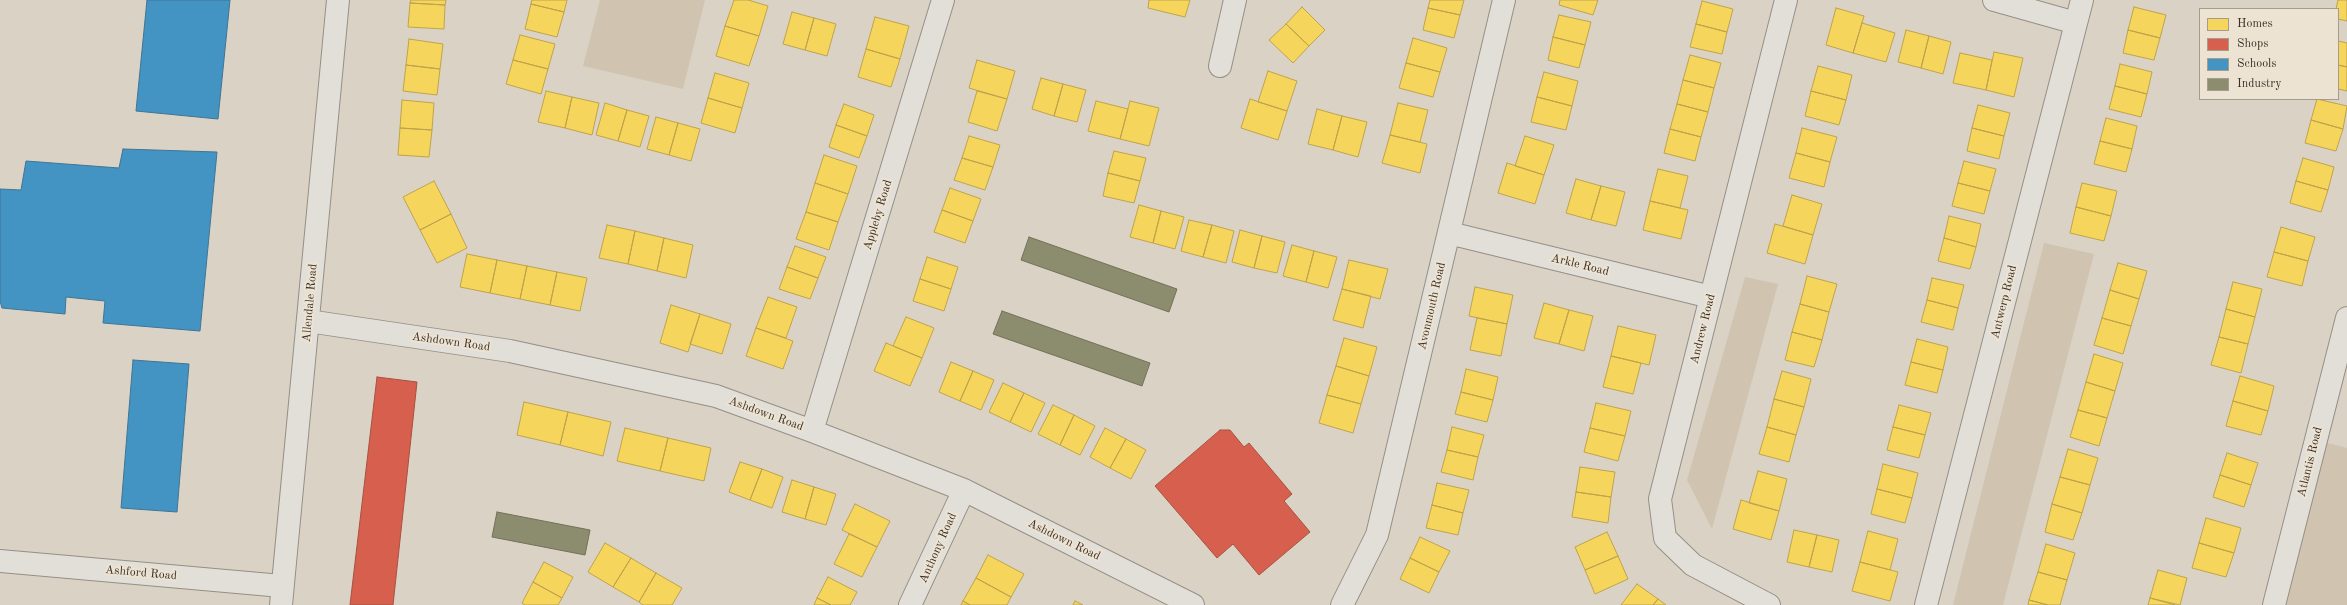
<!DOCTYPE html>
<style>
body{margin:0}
#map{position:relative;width:2347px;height:605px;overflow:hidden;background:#dad2c4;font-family:"Old Standard TT",serif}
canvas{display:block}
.legend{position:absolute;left:2199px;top:8px;width:140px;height:92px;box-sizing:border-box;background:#ede3d2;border:1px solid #a59b8e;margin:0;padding:5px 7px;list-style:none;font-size:12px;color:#3a2e27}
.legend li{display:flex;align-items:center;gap:8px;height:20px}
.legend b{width:20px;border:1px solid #a59b8e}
</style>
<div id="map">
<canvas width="2347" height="605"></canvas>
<ul class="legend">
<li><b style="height:11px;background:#f6d55c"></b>Homes</li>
<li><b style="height:11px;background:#d6604d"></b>Shops</li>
<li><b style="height:11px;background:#4393c3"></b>Schools</li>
<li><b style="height:11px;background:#8c8c6e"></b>Industry</li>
</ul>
</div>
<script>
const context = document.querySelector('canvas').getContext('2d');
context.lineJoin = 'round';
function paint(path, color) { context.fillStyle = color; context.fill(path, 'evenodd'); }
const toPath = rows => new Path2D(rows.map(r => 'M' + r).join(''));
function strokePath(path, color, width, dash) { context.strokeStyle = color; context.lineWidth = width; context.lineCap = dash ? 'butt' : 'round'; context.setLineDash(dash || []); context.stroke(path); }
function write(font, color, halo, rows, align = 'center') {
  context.font = font + ' "Old Standard TT",serif'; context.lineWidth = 4; context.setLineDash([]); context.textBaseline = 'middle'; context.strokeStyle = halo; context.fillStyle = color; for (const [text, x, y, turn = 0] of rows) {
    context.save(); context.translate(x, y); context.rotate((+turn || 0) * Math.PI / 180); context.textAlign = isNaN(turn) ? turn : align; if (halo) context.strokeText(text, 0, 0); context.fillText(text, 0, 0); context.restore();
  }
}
paint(toPath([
 [600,0,705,0,683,89,583,66],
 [2044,243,2094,254,2003,605,1953,605],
 [1745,277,1778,284,1712,529,1687,480],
 [2316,440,2347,448,2347,605,2274,605]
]), '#d0c4b1');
const homes = toPath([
 [411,0,446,0,445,5,410,3,411,0],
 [532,0,567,0,564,12,531,4,532,0],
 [734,0,748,0,768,6,759,36,725,26,734,0],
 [1149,0,1190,0,1185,17,1148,8,1149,0],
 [1430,0,1464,0,1460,15,1428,8,1430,0],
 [1560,0,1598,0,1593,15,1559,5,1560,0],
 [2338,0,2347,0,2347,21,2338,19,2338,9,2336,9,2338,0],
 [1702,1,1733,9,1727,32,1696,24,1702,1],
 [410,3,445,5,444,29,408,27,410,3],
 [531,4,564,12,557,37,525,29,531,4],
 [1302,7,1325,30,1309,46,1286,24,1302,7],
 [2134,7,2166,15,2160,38,2128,30,2134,7],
 [1428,8,1460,15,1454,38,1423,30,1428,8],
 [1836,8,1864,16,1853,53,1826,45,1836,8],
 [792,12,814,18,805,50,783,44,792,12],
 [1559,15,1591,22,1585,45,1553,37,1559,15],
 [875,17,909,26,900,59,866,49,875,17],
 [814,18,836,24,827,56,805,50,814,18],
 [1862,23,1895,33,1886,62,1853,53,1862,23],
 [1286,24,1309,46,1293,63,1269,40,1286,24],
 [1696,24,1727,32,1722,54,1690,47,1696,24],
 [725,26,759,36,749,66,716,56,725,26],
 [1906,30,1929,36,1921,68,1898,62,1906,30],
 [2128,30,2160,38,2154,60,2123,53,2128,30],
 [520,35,555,44,548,69,513,60,520,35],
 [1929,36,1951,42,1943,74,1921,68,1929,36],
 [1553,37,1585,45,1579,68,1548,60,1553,37],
 [1413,38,1447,48,1440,72,1406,63,1413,38],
 [409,39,443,44,440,69,406,65,409,39],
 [2338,41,2347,43,2347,67,2338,65,2338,41],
 [866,49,900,59,891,87,858,77,866,49],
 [1994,52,2023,58,2014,97,1986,90,1994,52],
 [1960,53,1992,60,1986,90,1953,83,1960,53],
 [1690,55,1721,63,1714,88,1683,80,1690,55],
 [513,60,548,69,541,94,506,84,513,60],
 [977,60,1015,71,1007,99,969,88,977,60],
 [1406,63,1440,72,1433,97,1399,88,1406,63],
 [2120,64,2152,72,2147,94,2115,86,2120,64],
 [406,65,440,69,437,95,403,91,406,65],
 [2338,65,2347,67,2347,91,2338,89,2338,65],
 [1818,66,1852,75,1846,100,1811,91,1818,66],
 [1268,71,1297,81,1287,111,1258,102,1268,71],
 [1544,72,1578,81,1572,106,1537,97,1544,72],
 [715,73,749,83,742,108,708,98,715,73],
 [1041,78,1063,84,1054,116,1032,109,1041,78],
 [1683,80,1714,88,1708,112,1677,104,1683,80],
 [1063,84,1086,90,1077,122,1054,116,1063,84],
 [2115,86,2147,94,2141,117,2109,109,2115,86],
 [546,91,572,97,565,128,538,122,546,91],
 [977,91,1007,99,997,131,968,122,977,91],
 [1811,91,1846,100,1839,125,1805,116,1811,91],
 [572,97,599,103,592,135,565,128,572,97],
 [1537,97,1572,106,1566,130,1531,122,1537,97],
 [708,98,742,108,735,133,701,123,708,98],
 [1250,99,1287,111,1278,140,1241,128,1250,99],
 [2317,99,2347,106,2343,129,2311,120,2317,99],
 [402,100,434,103,432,130,400,128,402,100],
 [1096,101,1128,109,1120,139,1088,131,1096,101],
 [1130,101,1159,108,1149,146,1120,139,1130,101],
 [605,103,627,110,618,141,596,135,605,103],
 [1398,103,1428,110,1420,142,1390,135,1398,103],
 [844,104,874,115,867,136,836,125,844,104],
 [1677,104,1708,112,1701,137,1670,129,1677,104],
 [1978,105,2010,113,2004,136,1972,128,1978,105],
 [1317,109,1342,116,1333,150,1308,144,1317,109],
 [627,110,649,116,640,147,618,141,627,110],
 [1342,116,1367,122,1358,157,1333,150,1342,116],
 [656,117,678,123,669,155,647,149,656,117],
 [2106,118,2137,126,2132,149,2100,141,2106,118],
 [2311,120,2343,129,2336,151,2305,143,2311,120],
 [678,123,700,129,691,161,669,155,678,123],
 [836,125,867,136,859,158,829,147,836,125],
 [400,128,432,130,429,157,398,155,400,128],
 [1802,128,1837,137,1830,162,1796,153,1802,128],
 [1972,128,2004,136,1999,159,1967,151,1972,128],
 [1670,129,1701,137,1695,161,1664,153,1670,129],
 [1390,135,1427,144,1420,173,1382,163,1390,135],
 [969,136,1000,145,993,167,962,158,969,136],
 [1525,136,1554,145,1544,175,1515,166,1525,136],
 [2100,141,2132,149,2126,172,2094,164,2100,141],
 [1114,151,1146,158,1140,181,1108,173,1114,151],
 [1796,153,1830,162,1824,187,1789,178,1796,153],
 [824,155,857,166,848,194,815,183,824,155],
 [962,158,993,167,985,190,954,180,962,158],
 [2303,158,2334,167,2328,190,2296,181,2303,158],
 [1964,161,1996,169,1990,191,1958,183,1964,161],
 [1507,163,1544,175,1535,204,1498,193,1507,163],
 [1658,169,1688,176,1680,208,1650,201,1658,169],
 [1108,173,1140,181,1134,203,1103,196,1108,173],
 [1576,179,1601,186,1591,220,1566,213,1576,179],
 [434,181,451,214,420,230,403,197,434,181],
 [2296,181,2328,190,2321,212,2290,203,2296,181],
 [815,183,848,194,838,222,806,212,815,183],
 [1958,183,1990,191,1984,214,1952,206,1958,183],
 [2082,183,2117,191,2111,216,2076,207,2082,183],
 [1601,186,1625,192,1616,226,1591,220,1601,186],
 [950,188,981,199,973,221,942,210,950,188],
 [1792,195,1822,204,1813,235,1783,226,1792,195],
 [1650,201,1688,210,1681,239,1643,230,1650,201],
 [1139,205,1161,211,1153,243,1130,237,1139,205],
 [2076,207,2111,216,2104,241,2070,233,2076,207],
 [942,210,973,221,965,243,934,232,942,210],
 [1161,211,1184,217,1175,249,1153,243,1161,211],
 [806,212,838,222,829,250,796,239,806,212],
 [451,214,467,248,437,263,420,230,451,214],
 [1949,216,1981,224,1976,247,1944,238,1949,216],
 [1189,220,1212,225,1203,257,1181,251,1189,220],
 [1775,224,1813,235,1805,264,1767,253,1775,224],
 [607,225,635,231,628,264,599,258,607,225],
 [1212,225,1234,231,1226,263,1203,257,1212,225],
 [2281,227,2315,237,2308,261,2274,252,2281,227],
 [1240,230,1262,236,1254,268,1232,262,1240,230],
 [635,231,664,238,657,271,628,264,635,231],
 [1262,236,1285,242,1277,273,1254,268,1262,236],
 [664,238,693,245,686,278,657,271,664,238],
 [1944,238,1976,247,1970,269,1938,261,1944,238],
 [1292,245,1314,251,1306,282,1283,276,1292,245],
 [795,246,826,257,818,278,787,267,795,246],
 [1314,251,1337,257,1328,288,1306,282,1314,251],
 [2274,252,2308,261,2302,286,2267,277,2274,252],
 [467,254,497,260,490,293,460,287,467,254],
 [927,257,958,267,951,289,920,279,927,257],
 [497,260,527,266,520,299,490,293,497,260],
 [1349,260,1388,269,1380,299,1342,289,1349,260],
 [2118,263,2147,271,2139,299,2110,290,2118,263],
 [527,266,557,272,550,305,520,299,527,266],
 [787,267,818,278,810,299,779,289,787,267],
 [557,272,587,278,580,311,550,305,557,272],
 [1807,276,1837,284,1829,312,1800,304,1807,276],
 [1932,278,1964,285,1958,308,1927,300,1932,278],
 [920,279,951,289,944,311,913,301,920,279],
 [2233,282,2262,289,2255,317,2226,309,2233,282],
 [1475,287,1513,295,1507,324,1469,316,1475,287],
 [1342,289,1371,296,1363,328,1333,320,1342,289],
 [2110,290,2139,299,2131,326,2102,318,2110,290],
 [768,297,797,307,786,338,756,328,768,297],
 [1927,300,1958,308,1953,330,1921,322,1927,300],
 [1544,303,1569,310,1559,344,1534,338,1544,303],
 [1800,304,1829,312,1822,340,1792,332,1800,304],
 [671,305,700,314,688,352,660,343,671,305],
 [2226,309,2255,317,2248,344,2219,337,2226,309],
 [1569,310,1593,316,1584,351,1559,344,1569,310],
 [700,314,731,324,722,354,690,344,700,314],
 [906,317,934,328,922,358,893,346,906,317],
 [1477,318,1507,324,1501,356,1470,350,1477,318],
 [2102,318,2131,326,2123,354,2094,345,2102,318],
 [1618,326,1656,335,1649,365,1611,356,1618,326],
 [756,328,793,341,783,369,746,356,756,328],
 [1792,332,1822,340,1814,367,1785,360,1792,332],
 [2219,337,2248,344,2241,373,2211,365,2219,337],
 [1344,338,1377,347,1369,376,1336,366,1344,338],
 [1917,339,1948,347,1943,370,1911,362,1917,339],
 [886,343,922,358,910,386,874,371,886,343],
 [2094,354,2123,363,2115,391,2086,382,2094,354],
 [1611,356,1641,363,1633,394,1603,387,1611,356],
 [951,362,973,371,960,401,939,392,951,362],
 [1911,362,1943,370,1937,393,1905,385,1911,362],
 [1336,366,1369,376,1361,404,1327,395,1336,366],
 [1466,369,1498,377,1493,400,1461,392,1466,369],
 [973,371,994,380,981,410,960,401,973,371],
 [1782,371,1811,379,1804,407,1774,399,1782,371],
 [2240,376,2274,386,2268,411,2233,401,2240,376],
 [2086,382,2115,391,2107,418,2078,410,2086,382],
 [1003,383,1024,393,1010,422,989,412,1003,383],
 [1461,392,1493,400,1487,422,1455,414,1461,392],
 [1024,393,1045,403,1031,432,1010,422,1024,393],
 [1327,395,1361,404,1353,433,1319,423,1327,395],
 [1774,399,1804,407,1796,435,1767,427,1774,399],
 [2233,401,2268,411,2261,435,2226,426,2233,401],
 [524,402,568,412,560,445,517,435,524,402],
 [1596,403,1631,411,1625,436,1590,428,1596,403],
 [1053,405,1074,415,1060,445,1038,434,1053,405],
 [1899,405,1931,413,1925,435,1893,427,1899,405],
 [2078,410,2107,418,2099,446,2070,437,2078,410],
 [568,412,611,422,603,456,560,445,568,412],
 [1074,415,1095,426,1080,455,1060,445,1074,415],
 [1452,427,1484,435,1478,457,1447,450,1452,427],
 [1767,427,1796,435,1789,462,1759,454,1767,427],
 [1893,427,1925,435,1919,458,1887,450,1893,427],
 [625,428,668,438,660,471,617,461,625,428],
 [1105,428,1126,439,1110,468,1090,457,1105,428],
 [1590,428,1625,436,1618,461,1584,452,1590,428],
 [668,438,711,448,704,481,660,471,668,438],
 [1126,439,1146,450,1131,479,1110,468,1126,439],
 [2068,449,2098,458,2090,485,2060,477,2068,449],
 [1447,450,1478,457,1473,480,1441,472,1447,450],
 [2227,453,2258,463,2251,485,2220,475,2227,453],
 [740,462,762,469,750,500,729,492,740,462],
 [1883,464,1918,473,1912,498,1877,489,1883,464],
 [1580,467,1615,472,1611,497,1576,492,1580,467],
 [762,469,783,477,772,508,750,500,762,469],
 [1758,471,1787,479,1779,511,1749,503,1758,471],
 [2220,475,2251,485,2244,507,2213,497,2220,475],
 [2060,477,2090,485,2082,513,2052,504,2060,477],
 [792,480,814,487,805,519,782,512,792,480],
 [1437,483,1469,490,1463,513,1432,505,1437,483],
 [814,487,836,494,826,525,805,519,814,487],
 [1877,489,1912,498,1905,523,1871,514,1877,489],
 [1576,492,1611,497,1608,523,1572,517,1576,492],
 [1741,500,1779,511,1771,540,1733,529,1741,500],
 [855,504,890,521,877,547,842,530,855,504],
 [2052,504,2082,513,2073,540,2045,532,2052,504],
 [1432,505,1463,513,1458,535,1426,528,1432,505],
 [2206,518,2241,528,2234,553,2199,543,2206,518],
 [1794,530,1817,535,1809,567,1787,562,1794,530],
 [1868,531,1898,539,1890,570,1860,562,1868,531],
 [1607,532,1618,556,1585,570,1575,547,1607,532],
 [849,534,877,547,862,577,834,564,849,534],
 [1817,535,1839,540,1832,572,1809,567,1817,535],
 [1420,537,1450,551,1439,572,1410,558,1420,537],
 [605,543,631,558,613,587,588,572,605,543],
 [2199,543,2234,553,2226,577,2192,568,2199,543],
 [2046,544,2075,553,2067,580,2038,572,2046,544],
 [988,555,1024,574,1011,597,976,578,988,555],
 [1618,556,1628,579,1595,594,1585,570,1618,556],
 [631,558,656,573,639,602,613,587,631,558],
 [1410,558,1439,572,1429,593,1400,579,1410,558],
 [544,562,573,577,562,598,533,582,544,562],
 [1860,562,1898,572,1890,601,1852,591,1860,562],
 [2158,570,2187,578,2180,605,2150,598,2158,570],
 [2038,572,2067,580,2060,605,2048,605,2029,600,2038,572],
 [656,573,682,588,672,605,643,605,639,602,656,573],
 [828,577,857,592,850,605,831,605,817,598,828,577],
 [976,578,1011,597,1007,605,970,605,963,601,976,578],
 [533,582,562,598,558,605,525,605,522,603,533,582],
 [1637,584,1658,599,1653,605,1621,605,1637,584],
 [817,598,831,605,814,605,817,598],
 [2150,598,2175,605,2148,605,2150,598],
 [1658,599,1666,605,1653,605,1658,599],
 [2029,600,2048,605,2028,605,2029,600],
 [963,601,970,605,961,605,963,601],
 [1075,601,1083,605,1073,605,1075,601]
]);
paint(homes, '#f6d55c');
strokePath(homes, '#bea34c', 1);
const shops = toPath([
 [377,377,417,382,393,605,350,605,377,377],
 [1220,430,1230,430,1244,447,1249,443,1292,494,1284,501,1310,532,1259,575,1233,544,1217,558,1155,486,1220,430]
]);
paint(shops, '#d6604d');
strokePath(shops, '#a75142', 1);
const schools = toPath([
 [147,0,230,0,218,119,136,111,147,0],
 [123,149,217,152,200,331,103,323,105,301,66,297,65,314,2,308,0,301,0,189,21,190,26,161,119,168,123,149],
 [133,360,189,364,177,512,121,508,133,360]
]);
paint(schools, '#4393c3');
strokePath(schools, '#407594', 1);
const industry = toPath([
 [1029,237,1177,289,1169,312,1021,260,1029,237],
 [1002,311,1150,363,1142,386,993,334,1002,311],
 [497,512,590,530,585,555,492,537,497,512]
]);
paint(industry, '#8c8c6e');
strokePath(industry, '#737059', 1);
const minor = toPath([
 [1994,0,2076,23],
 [1220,66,1235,0],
 [1449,233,1711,297],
 [308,321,510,351,716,396,812,431,964,490,1193,605],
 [812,431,943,0],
 [0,561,282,586],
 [910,605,964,490],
 [1342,605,1377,535,1504,0],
 [1769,605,1693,565,1665,538,1660,499,1786,0],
 [1926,605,2082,0],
 [2274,605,2347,318]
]);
const tertiary = toPath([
 [281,605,338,0]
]);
strokePath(minor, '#958f86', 24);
strokePath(tertiary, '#958f86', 24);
strokePath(minor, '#e2dfd8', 22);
strokePath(tertiary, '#e2dfd8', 22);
write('12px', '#3a2e27', '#ede3d2', [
 ["Appleby Road",878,215,-73],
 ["Arkle Road",1580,265,14],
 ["Antwerp Road",2004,302,-76],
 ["Allendale Road",310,303,-85],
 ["Avonmouth Road",1432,306,-77],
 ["Andrew Road",1703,329,-76],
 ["Ashdown Road",451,342,8],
 ["Ashdown Road",766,414,20],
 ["Atlantis Road",2310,462,-76],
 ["Ashdown Road",1064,540,26],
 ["Anthony Road",938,548,-66],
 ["Ashford Road",141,573,5]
]);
</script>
